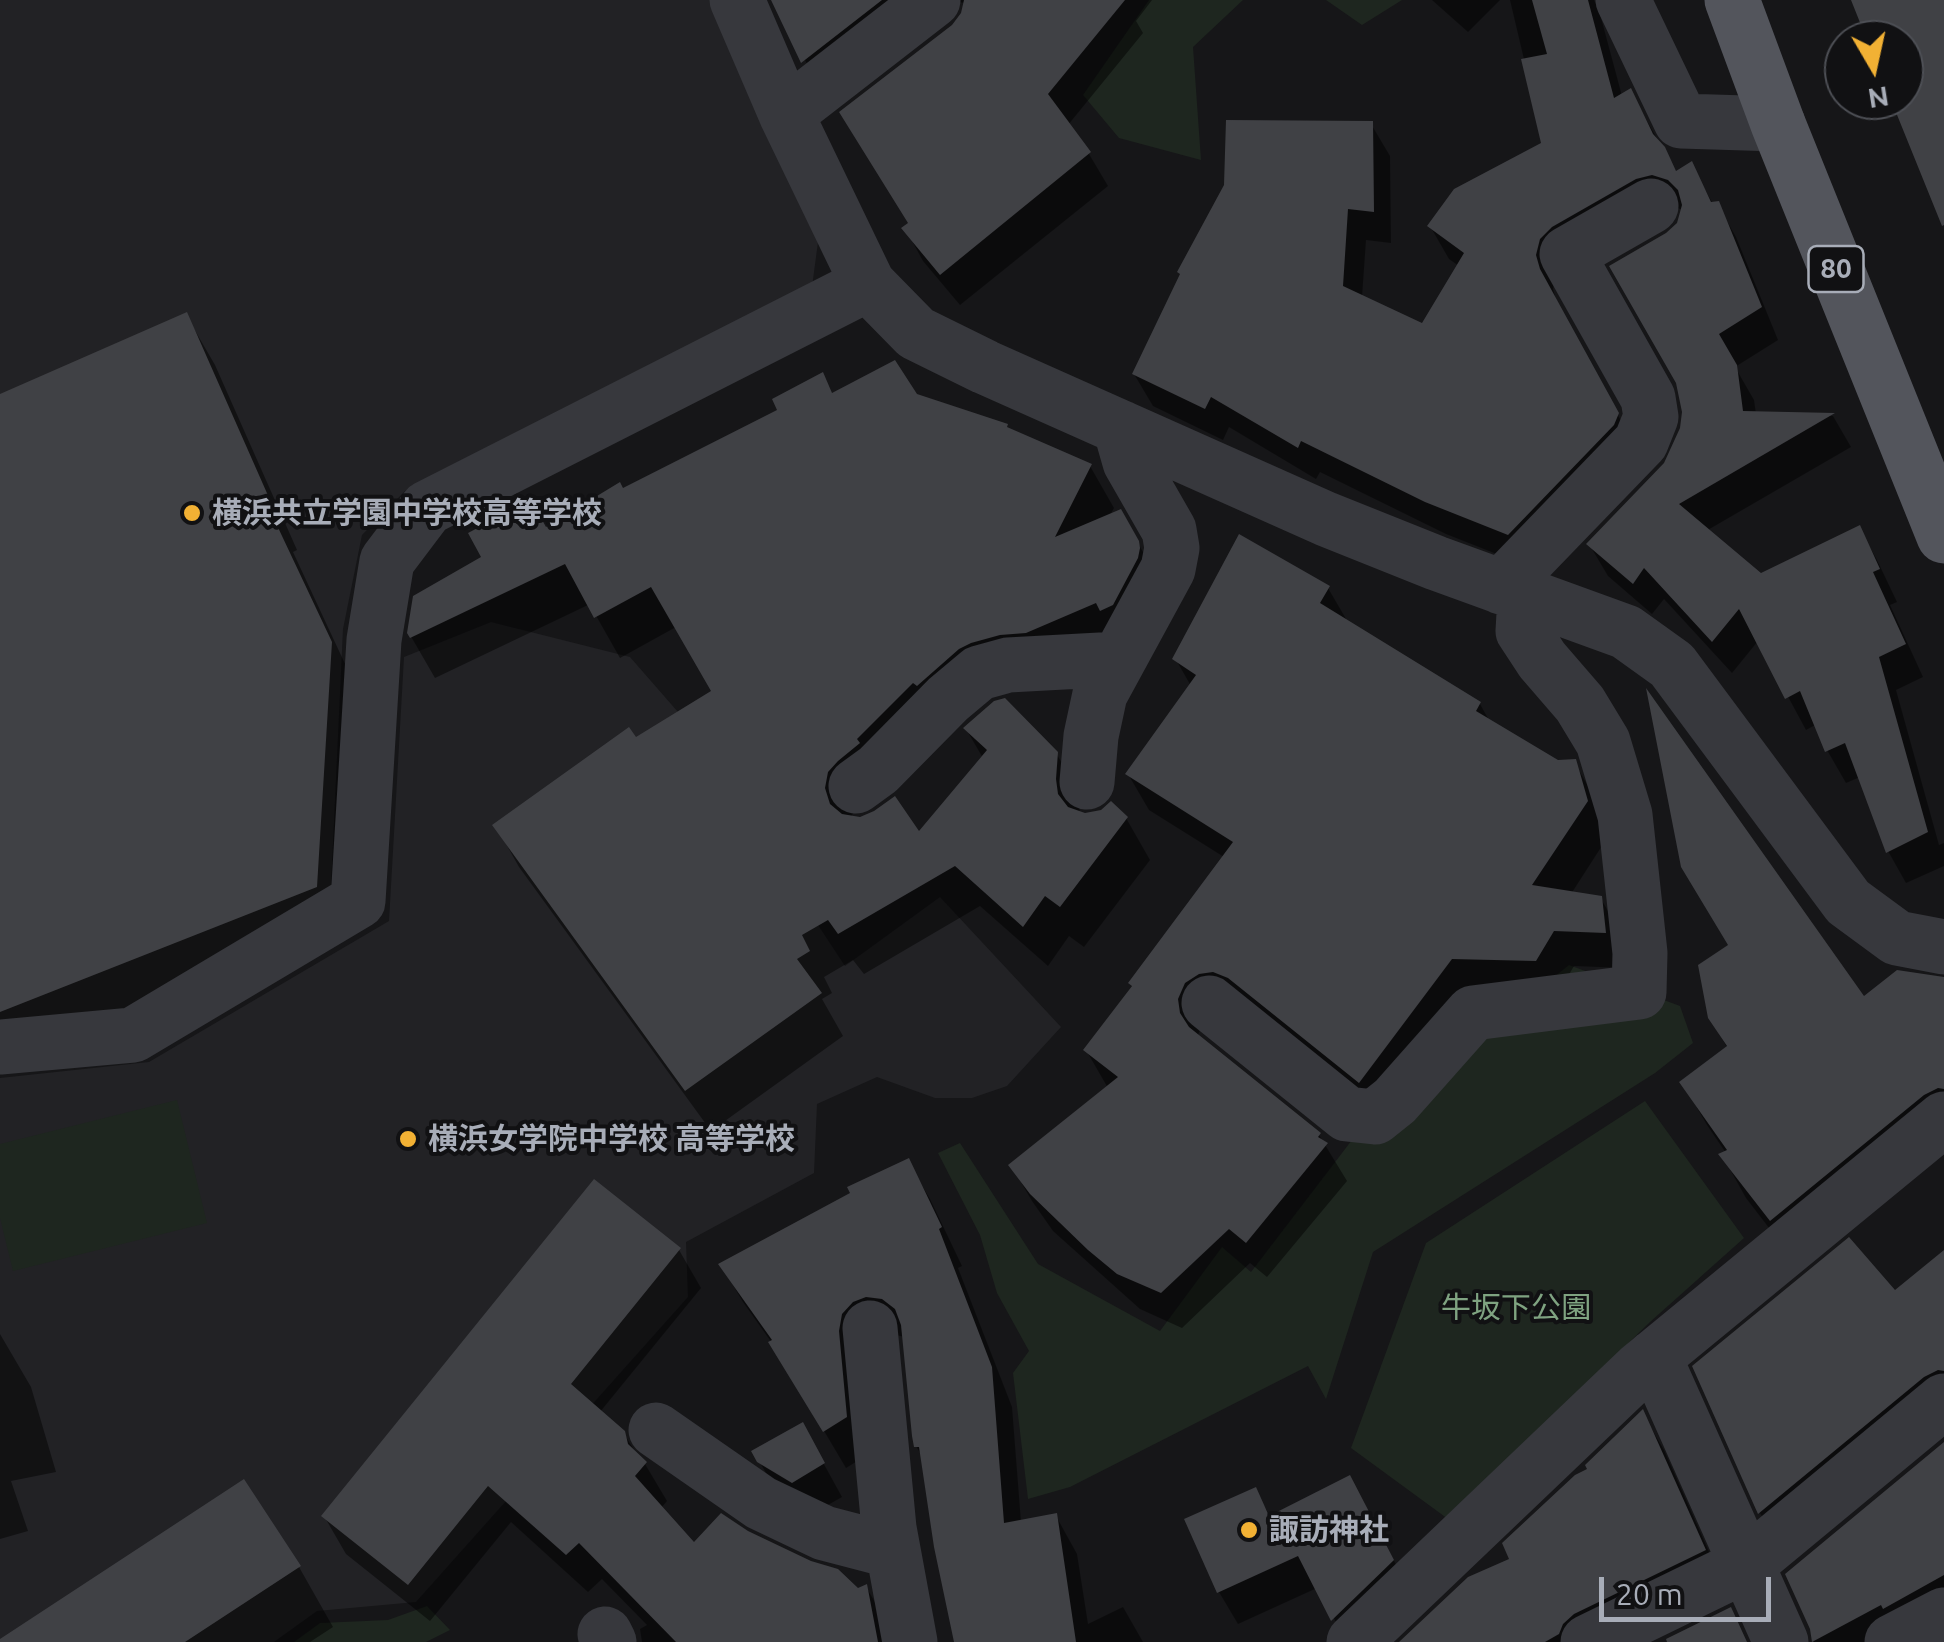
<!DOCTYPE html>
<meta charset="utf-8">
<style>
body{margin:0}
#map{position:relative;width:1944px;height:1642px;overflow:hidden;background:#161618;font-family:Ubuntu,sans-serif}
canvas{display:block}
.north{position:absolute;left:1824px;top:20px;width:100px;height:100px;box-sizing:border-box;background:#111113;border:2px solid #4d4f55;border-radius:50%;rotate:171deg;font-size:28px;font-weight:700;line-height:40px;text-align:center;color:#a8adb8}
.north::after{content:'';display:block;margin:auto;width:35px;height:45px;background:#f2b134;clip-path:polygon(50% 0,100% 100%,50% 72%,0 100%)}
.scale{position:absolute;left:1599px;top:1577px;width:172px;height:45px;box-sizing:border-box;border:5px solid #a8adb8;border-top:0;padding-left:12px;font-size:30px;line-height:35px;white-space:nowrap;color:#a8adb8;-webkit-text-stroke:8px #111113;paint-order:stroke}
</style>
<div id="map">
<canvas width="1944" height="1642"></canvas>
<div class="north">N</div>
<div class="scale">20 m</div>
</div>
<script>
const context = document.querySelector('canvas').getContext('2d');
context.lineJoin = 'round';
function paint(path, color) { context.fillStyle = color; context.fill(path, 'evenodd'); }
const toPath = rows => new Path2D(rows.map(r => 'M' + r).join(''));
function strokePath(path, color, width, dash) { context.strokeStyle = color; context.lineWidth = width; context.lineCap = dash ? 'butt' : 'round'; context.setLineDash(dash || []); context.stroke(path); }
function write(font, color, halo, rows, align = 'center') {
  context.font = font + ' Ubuntu,"Noto Sans JP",sans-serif'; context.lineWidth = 8; context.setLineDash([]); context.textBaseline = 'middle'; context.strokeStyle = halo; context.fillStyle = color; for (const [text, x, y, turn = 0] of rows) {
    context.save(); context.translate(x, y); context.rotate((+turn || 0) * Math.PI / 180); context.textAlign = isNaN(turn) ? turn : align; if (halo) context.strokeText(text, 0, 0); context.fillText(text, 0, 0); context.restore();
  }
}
paint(toPath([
 [0,0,712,0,818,242,812,287,405,491,362,535,343,629,331,887,138,1009,0,1022],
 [491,622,630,657,678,712,845,966,940,897,1061,1027,1007,1086,972,1098,935,1098,877,1077,817,1104,814,1173,686,1242,688,1297,416,1602,317,1611,274,1642,0,1642,0,1078,149,1062,389,921,404,657]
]), '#222225');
paint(toPath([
 [1149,0,1243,0,1193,47,1201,160,1119,138,1083,95],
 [1326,0,1402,0,1362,25],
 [1569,965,1680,1006,1693,1043,1655,1073,1373,1252,1326,1399,1308,1366,1070,1487,1028,1499,1013,1373,1029,1351,997,1293,980,1235,938,1153,960,1143,1038,1264,1160,1331,1222,1247,1251,1272,1355,1136,1511,991,1544,985],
 [177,1100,207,1223,13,1271,0,1218,0,1144],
 [1645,1101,1744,1238,1650,1322,1448,1519,1351,1448,1426,1243],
 [427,1606,450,1630,426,1642,294,1642,320,1623,388,1620]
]), '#1e261f');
paint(toPath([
 [774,0,1152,0,1136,21,1143,33,1068,125,1089,154,1108,186,960,305,923,261,905,228,910,224,955,26,965,12,966,3,949,1,822,93],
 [1432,0,1500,0,1468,32],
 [1510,0,1594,0,1600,14,1622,96,1630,92,1677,173,1691,165,1713,204,1717,204,1736,237,1778,340,1735,367,1754,400,1756,414,1833,416,1851,447,1706,531,1761,576,1859,528,1877,560,1897,602,1890,605,1923,677,1896,690,1939,845,1944,843,1944,866,1906,883,1888,851,1860,777,1846,783,1827,750,1817,724,1806,730,1758,641,1732,673,1664,599,1652,614,1608,576,1589,544,1666,465,1683,428,1684,412,1668,235,1680,224,1683,210,1672,206,1557,272,1553,289,1557,304,1636,448,1527,566,1446,534,1320,472,1316,479,1229,427,1223,440,1153,406,1134,374,1371,124,1390,156,1391,243,1366,240,1362,297,1423,326,1459,266,1449,259,1430,226,1544,144],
 [186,315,215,365,297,550,293,552,359,694,345,937,22,1063,0,1025,0,397],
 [833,395,915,396,1009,431,1090,466,1114,508,1109,517,1120,512,1162,585,1136,646,995,684,861,802,850,818,918,835,983,758,966,729,1056,753,1081,795,1079,814,1126,818,1150,860,1084,947,1069,936,1048,966,980,906,864,974,853,960,824,977,832,993,822,999,843,1036,711,1131,519,867,496,826,714,692,676,627,620,658,590,605,588,605,435,678,409,633,545,530,622,491],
 [1328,588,1349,624,1480,704,1490,722,1558,763,1574,762,1595,798,1607,838,1571,894,1601,899,1622,935,1625,968,1574,966,1556,996,1473,995,1380,1118,1204,1021,1197,1037,1319,1135,1347,1181,1267,1277,1250,1263,1182,1328,1140,1309,1053,1231,1032,1201,1011,1165,1108,1088,1086,1050,1224,857,1149,810,1128,774,1191,686,1175,658],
 [1944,979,1944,1142,1796,1263,1746,1198,1722,1155,1726,1153,1707,1125,1682,1082,1728,1049,1710,1018,1863,999],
 [908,1162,930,1199,962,1266,958,1268,1012,1407,1021,1522,1056,1516,1077,1554,1088,1624,1123,1607,1143,1642,957,1642,923,1458,916,1446,905,1337,891,1334,867,1455,846,1468,772,1343,743,1302,721,1265],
 [679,1250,701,1288,600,1412,623,1432,637,1455,645,1464,667,1501,661,1508,693,1545,746,1533,858,1590,866,1587,888,1624,891,1642,642,1642,640,1629,647,1625,602,1579,588,1592,511,1522,430,1621,346,1554,324,1516],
 [1944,1253,1944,1424,1785,1555,1760,1513,1695,1367,1895,1294],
 [0,1334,31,1387,56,1472,11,1481,28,1531,0,1539],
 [1642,1413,1664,1450,1725,1588,1615,1642,1403,1642,1513,1561,1590,1470],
 [1944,1445,1944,1631,1925,1642,1814,1642,1812,1629],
 [754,1452,820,1457,842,1497,812,1514,778,1494],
 [1255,1490,1271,1518,1368,1510,1411,1594,1347,1642,1317,1588,1238,1624,1219,1592],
 [299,1567,333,1627,310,1642,1,1642]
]), '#0007');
paint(toPath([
 [771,0,882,0,801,63],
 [964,0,1125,0,1048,94,1091,152,940,275,901,228,908,223,839,112,952,25,961,13],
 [1532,0,1588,0,1614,98,1631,88,1653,134,1665,147,1676,171,1692,161,1711,202,1719,201,1762,307,1719,334,1737,365,1743,411,1835,413,1679,504,1761,573,1860,525,1880,569,1873,572,1906,644,1879,657,1928,832,1886,853,1845,743,1825,752,1800,691,1785,699,1739,609,1712,642,1644,568,1633,584,1586,544,1664,463,1680,428,1682,412,1676,383,1609,266,1666,233,1677,223,1682,205,1678,190,1668,180,1652,175,1636,179,1552,227,1540,239,1536,255,1540,269,1619,413,1614,425,1508,535,1425,502,1301,441,1298,448,1211,397,1205,409,1132,374,1180,274,1177,272,1224,185,1226,120,1373,121,1374,212,1348,209,1343,286,1422,323,1464,253,1427,226,1454,189,1541,143,1521,59,1547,54],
 [1851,0,1944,0,1944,225,1942,226,1891,100,1904,100,1904,40,1867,40],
 [187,312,270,500,266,502,332,642,317,887,0,1012,0,394],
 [895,360,917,394,1008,424,1007,427,1092,464,1055,537,1121,509,1139,541,1140,548,1138,558,1113,605,1100,611,1096,603,1026,633,1000,635,971,643,959,649,917,686,913,683,857,739,860,743,838,761,828,772,825,788,830,804,842,814,860,817,874,811,895,796,919,831,987,750,963,728,994,701,1005,698,1058,752,1056,779,1058,794,1068,807,1085,813,1101,810,1111,801,1128,817,1060,907,1045,896,1023,927,955,866,838,934,828,920,802,935,810,951,797,959,822,993,685,1091,492,825,629,727,636,737,711,691,651,587,594,618,565,564,410,638,407,633,413,596,481,557,468,533,531,500,546,527,620,482,623,488,777,410,772,399,823,372,832,393],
 [1239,534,1330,586,1320,603,1481,702,1476,711,1558,760,1576,759,1588,801,1532,885,1602,896,1606,933,1554,931,1536,961,1452,959,1359,1083,1228,978,1213,972,1199,974,1185,983,1178,999,1180,1013,1189,1027,1321,1133,1318,1137,1328,1143,1246,1243,1229,1229,1161,1293,1117,1274,1088,1250,1030,1194,1008,1165,1118,1077,1083,1050,1132,986,1128,983,1233,842,1125,774,1196,675,1172,659],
 [1646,688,1864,996,1897,970,1944,977,1944,1089,1938,1088,1924,1095,1770,1221,1718,1154,1727,1150,1679,1082,1727,1046,1708,1018,1698,965,1728,945,1681,867],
 [909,1158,942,1227,939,1229,992,1367,1004,1523,1057,1513,1076,1642,954,1642,934,1547,919,1447,914,1447,912,1436,901,1325,895,1309,882,1299,866,1297,853,1302,842,1314,839,1331,847,1417,823,1432,768,1342,772,1340,718,1264,850,1193,847,1187],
 [594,1179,681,1248,571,1384,625,1431,628,1444,647,1462,635,1476,694,1542,721,1513,748,1531,811,1561,838,1569,858,1588,867,1584,878,1642,676,1642,579,1543,566,1555,488,1486,408,1585,321,1516],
 [1849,1237,1895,1290,1944,1250,1944,1371,1938,1370,1924,1377,1758,1514,1692,1366],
 [1643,1409,1706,1550,1574,1614,1563,1624,1559,1634,1545,1642,1399,1642,1468,1577,1509,1559,1502,1543,1575,1475,1587,1469,1585,1465],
 [803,1422,825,1463,792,1483,757,1462,751,1451],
 [1944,1442,1944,1575,1883,1609,1881,1605,1812,1642,1810,1629,1785,1574],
 [1350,1475,1394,1560,1331,1621,1298,1556,1217,1593,1184,1519,1256,1487,1269,1516],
 [244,1479,301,1566,185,1642,0,1642,0,1639],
 [1731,1607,1747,1642,1667,1642,1666,1639]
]), '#404145');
strokePath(toPath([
 [737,0,786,114,868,284,916,333,985,367,1326,519,1436,563,1626,632,1672,665,1848,902,1897,938,1944,947],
 [1623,0,1681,121,1778,124],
 [786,114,933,0],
 [1501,587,1641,442,1651,417,1648,398,1567,254,1651,206],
 [1087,782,1091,736,1100,694,1168,569,1172,548,1169,530,1130,462,1120,427],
 [856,786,878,770,948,699,979,673,1008,665,1119,659],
 [1209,1003,1347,1114,1375,1117,1395,1101,1473,1013,1639,992,1640,953,1625,815,1603,742,1580,704,1542,660,1523,631,1525,596],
 [0,1047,133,1035,358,901,374,640,387,561,427,508,868,284],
 [870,1328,889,1528,910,1642],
 [1654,1357,1781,1642],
 [656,1430,761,1503,824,1533,893,1551],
 [605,1634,609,1642],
 [1354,1642,1641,1368,1944,1119],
 [1588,1642,1746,1565,1944,1401],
 [1892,1642,1944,1615]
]), '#37383d', 55);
strokePath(toPath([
 [1732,0,1778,124,1944,536]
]), '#53555c', 55);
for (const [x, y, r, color] of [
 [192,513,10,"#f2b134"],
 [408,1139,10,"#f2b134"],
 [1249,1530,10,"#f2b134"]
]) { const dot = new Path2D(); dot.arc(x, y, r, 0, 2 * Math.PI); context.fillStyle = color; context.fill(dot); strokePath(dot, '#111113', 4); }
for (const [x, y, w] of [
 [1836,269,55]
]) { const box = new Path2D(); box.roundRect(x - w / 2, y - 23, w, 46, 8); context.fillStyle = '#111113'; context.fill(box); strokePath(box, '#a8adb8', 2.5); }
write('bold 28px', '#a8adb8', null, [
 ["80",1836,269]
]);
write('bold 30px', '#a8adb8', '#111113', [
 ["横浜共立学園中学校高等学校",212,513],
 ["横浜女学院中学校 高等学校",428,1139],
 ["諏訪神社",1269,1530]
], 'left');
write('30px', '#7fa381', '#111113', [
 ["牛坂下公園",1516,1308]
]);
</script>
